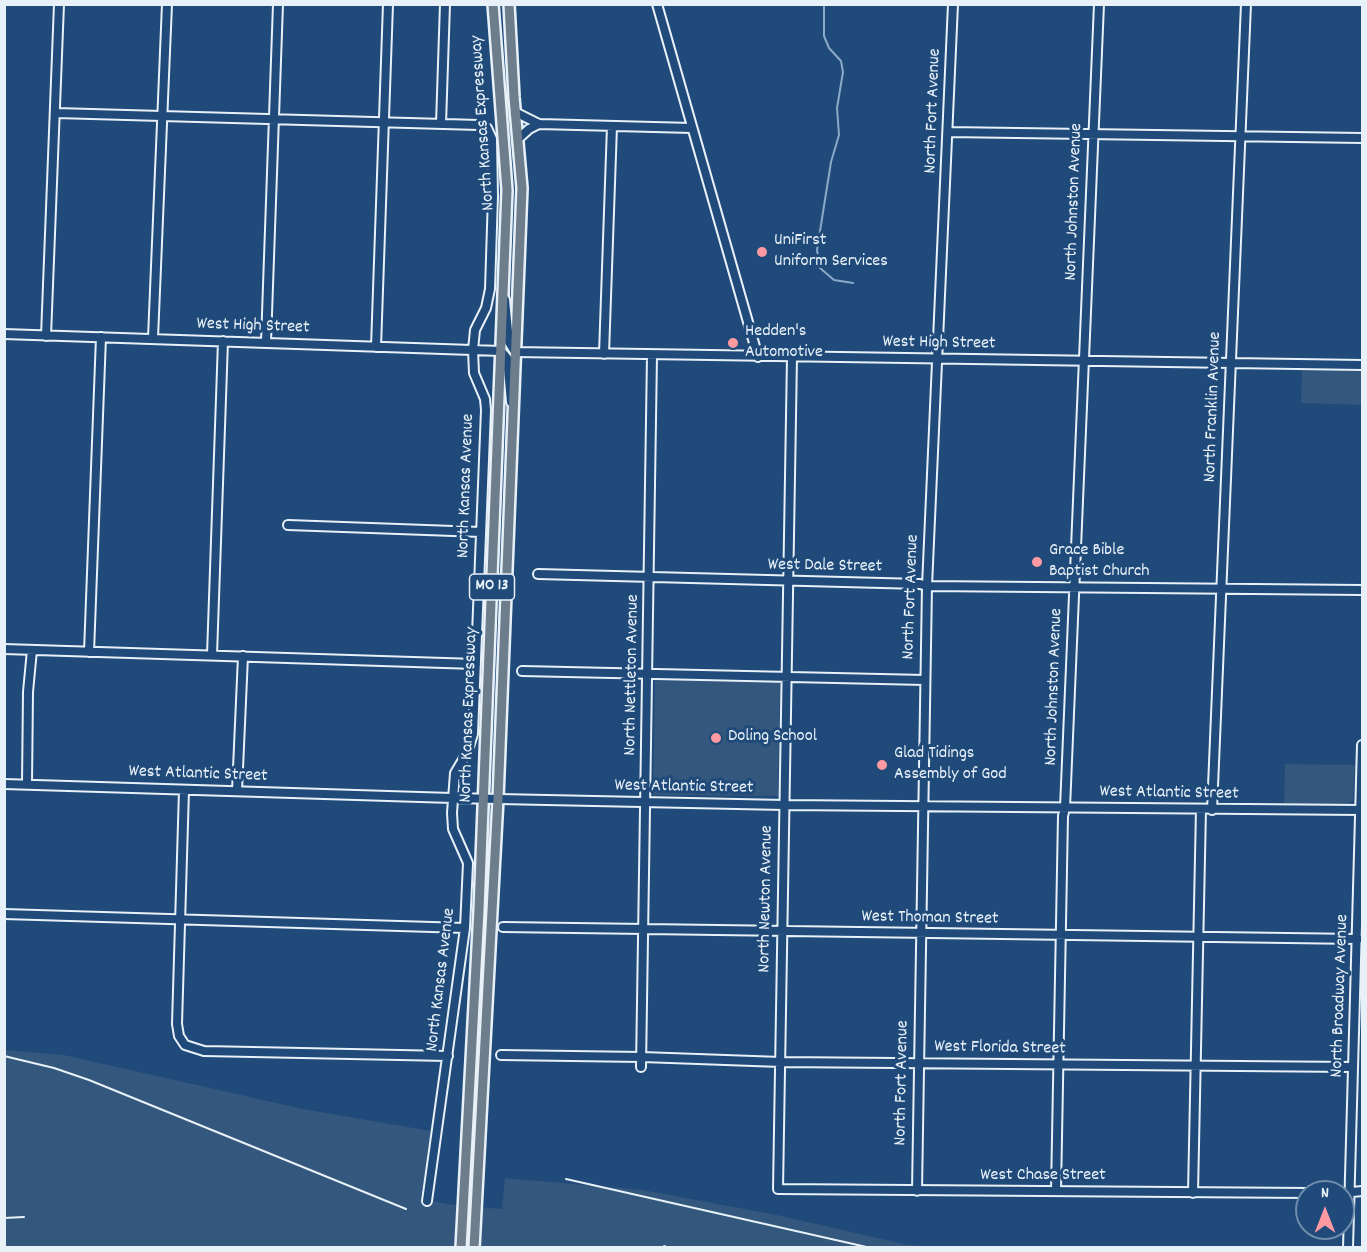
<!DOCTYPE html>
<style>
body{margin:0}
#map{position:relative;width:1367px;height:1252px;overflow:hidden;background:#1f4a7a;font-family:Dekko,sans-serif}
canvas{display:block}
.frame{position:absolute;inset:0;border:6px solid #e8f1f8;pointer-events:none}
.north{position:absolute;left:1295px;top:1180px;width:60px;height:60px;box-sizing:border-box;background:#1f4a7a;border:2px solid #6f8dac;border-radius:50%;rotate:0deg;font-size:16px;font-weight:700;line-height:24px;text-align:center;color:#e8f1f8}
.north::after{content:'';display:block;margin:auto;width:21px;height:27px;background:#ff9aa2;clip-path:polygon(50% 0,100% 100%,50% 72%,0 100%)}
</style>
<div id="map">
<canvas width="1367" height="1252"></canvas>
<div class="frame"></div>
<div class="north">N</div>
</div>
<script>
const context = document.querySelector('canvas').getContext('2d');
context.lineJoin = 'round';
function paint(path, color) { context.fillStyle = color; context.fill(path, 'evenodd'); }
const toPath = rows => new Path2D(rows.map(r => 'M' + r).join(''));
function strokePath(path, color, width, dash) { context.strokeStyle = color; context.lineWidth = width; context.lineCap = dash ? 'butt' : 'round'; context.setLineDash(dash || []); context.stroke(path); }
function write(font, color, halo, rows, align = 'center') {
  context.font = font + ' Dekko,sans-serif'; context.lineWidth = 6; context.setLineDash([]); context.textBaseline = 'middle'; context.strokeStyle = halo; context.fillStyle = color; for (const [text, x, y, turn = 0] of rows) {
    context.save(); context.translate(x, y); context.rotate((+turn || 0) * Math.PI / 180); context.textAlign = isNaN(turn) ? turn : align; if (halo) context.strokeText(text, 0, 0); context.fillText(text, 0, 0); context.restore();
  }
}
paint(toPath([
 [1302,368,1362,370,1362,405,1301,403],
 [655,678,780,682,778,796,653,795],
 [1285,764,1355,765,1353,800,1348,804,1284,804],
 [4,1050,64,1055,303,1109,431,1131,421,1199,453,1205,502,1209,505,1178,643,1190,782,1216,903,1244,928,1247,5,1247]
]), '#33577d');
strokePath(toPath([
 [824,4,824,36,829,48,841,61,843,72,837,108,839,135,831,162,817,250,820,268,834,280,853,283]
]), '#8aaac8', 2);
const minor = toPath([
 [657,4,758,357],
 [515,112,539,124,692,128],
 [56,113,479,125,487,128,492,139,493,196,490,289,486,308,475,330,473,350,474,373,485,399,486,410,473,734,467,753,455,773,452,813,453,829,468,863,465,928,427,1201],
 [441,124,445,4],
 [948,132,1362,138],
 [518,139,529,129,539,124],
 [505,300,509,342,515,352,1362,365],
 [4,334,501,351,507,358,511,402],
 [46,336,59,4],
 [153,338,167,4],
 [266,342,278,4],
 [376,347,388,4],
 [604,354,612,126],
 [792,357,778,1189,1307,1193],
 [288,525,481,532],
 [538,574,920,584,927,586,1362,590],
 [4,649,476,664],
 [89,652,101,337],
 [212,655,223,341],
 [522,671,925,680],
 [4,784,452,798,784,805,1362,810],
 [27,784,28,692,32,650],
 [184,790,177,1024,179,1036,185,1045,204,1051,448,1056],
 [237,791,243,656],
 [1212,810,1246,4],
 [4,914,465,928],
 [503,927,1358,939],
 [501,1055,642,1057,781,1062,1353,1067],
 [641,1067,652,355],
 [917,1191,927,586,953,4],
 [1056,1191,1063,816,1065,808,1099,4],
 [1193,1193,1201,809],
 [1343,1193,1362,1191],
 [1348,1248,1362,745]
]);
const major = toPath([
 [461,1248,479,910,507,190,493,4],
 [474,1248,498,799,522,188,514,97,509,4]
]);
strokePath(minor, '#e8f1f8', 12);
strokePath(major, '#e8f1f8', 14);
strokePath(minor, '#1f4a7a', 8);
strokePath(major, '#6d7d8c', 9);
strokePath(toPath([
 [4,1056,54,1068,89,1080,406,1209],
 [566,1179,871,1248],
 [4,1218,24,1217],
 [664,1246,668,1248]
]), '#e8f1f8', 2);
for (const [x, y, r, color] of [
 [762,252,6,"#ff9aa2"],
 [733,343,6,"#ff9aa2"],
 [1037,562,6,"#ff9aa2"],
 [716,738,6,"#ff9aa2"],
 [882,765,6,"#ff9aa2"]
]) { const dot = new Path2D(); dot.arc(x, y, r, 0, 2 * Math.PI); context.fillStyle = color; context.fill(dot); strokePath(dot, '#1f4a7a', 2); }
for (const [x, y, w] of [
 [492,587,45]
]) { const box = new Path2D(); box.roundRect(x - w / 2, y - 13, w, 26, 4.5); context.fillStyle = '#1f4a7a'; context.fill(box); strokePath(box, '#e8f1f8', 1.5); }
write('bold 16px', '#e8f1f8', null, [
 ["MO 13",492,587]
]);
write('18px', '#e8f1f8', '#1f4a7a', [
 ["North Fort Avenue",934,111,-88],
 ["North Kansas Expressway",484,123,-94],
 ["North Johnston Avenue",1075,202,-88],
 ["West High Street",253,327,2],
 ["West High Street",939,344,1],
 ["North Franklin Avenue",1214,407,-88],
 ["North Kansas Avenue",467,486,-88],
 ["West Dale Street",825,567,1],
 ["North Fort Avenue",912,597,-88],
 ["North Nettleton Avenue",633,675,-89],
 ["North Johnston Avenue",1055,687,-88],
 ["North Kansas Expressway",470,715,-88],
 ["West Atlantic Street",198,775,2],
 ["West Atlantic Street",684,788,1],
 ["West Atlantic Street",1169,794,1],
 ["North Newton Avenue",767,899,-89],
 ["West Thoman Street",930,919,1],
 ["North Kansas Avenue",442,980,-83],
 ["North Broadway Avenue",1341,996,-88],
 ["West Florida Street",1000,1049,1],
 ["North Fort Avenue",903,1083,-89],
 ["West Chase Street",1043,1177]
]);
write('18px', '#e8f1f8', '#1f4a7a', [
 ["UniFirst",774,242],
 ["Uniform Services",774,263],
 ["Hedden's",745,333],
 ["Automotive",745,354],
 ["Grace Bible",1049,552],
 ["Baptist Church",1049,573],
 ["Doling School",728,738],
 ["Glad Tidings",894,755],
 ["Assembly of God",894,776]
], 'left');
</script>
